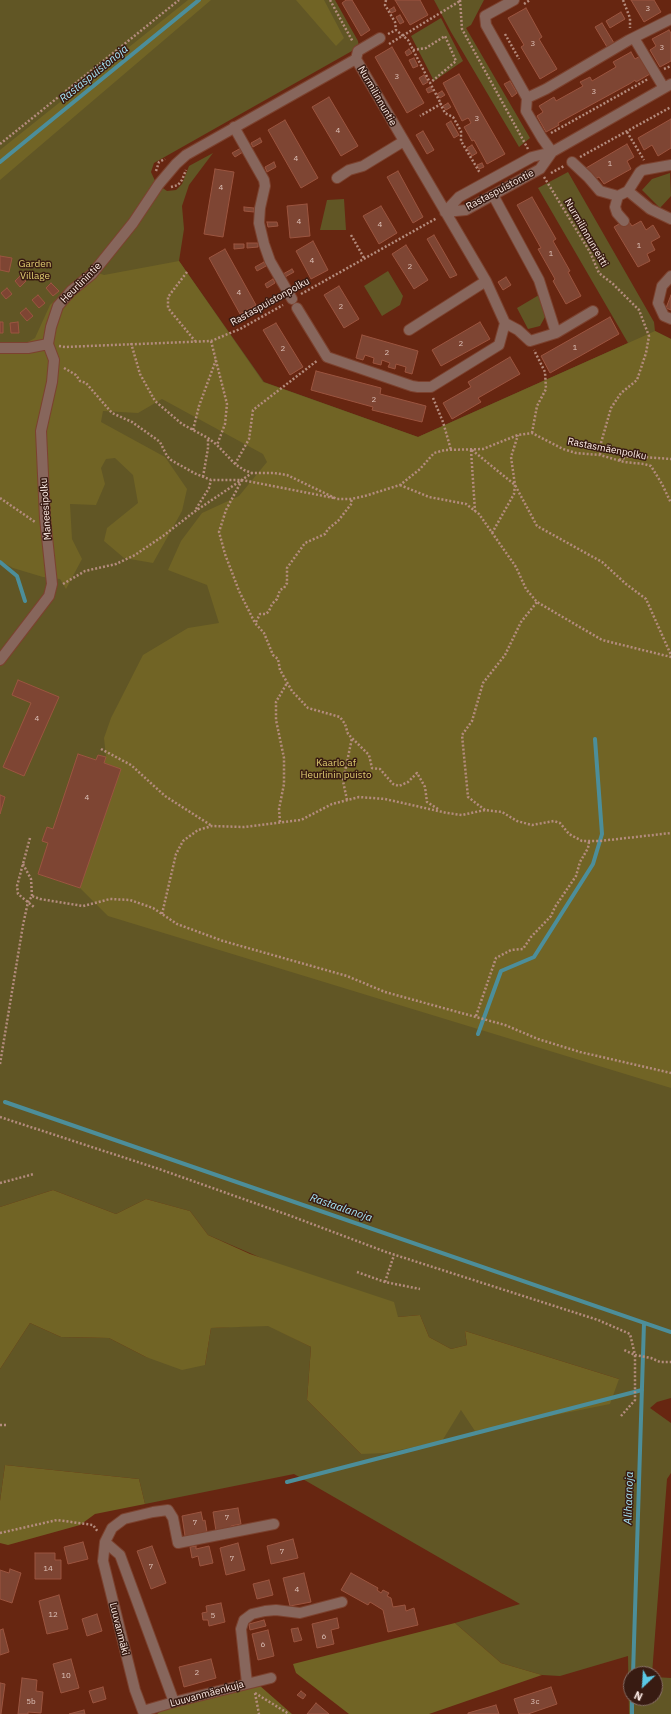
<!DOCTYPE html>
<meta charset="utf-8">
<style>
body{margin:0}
#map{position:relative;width:671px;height:1714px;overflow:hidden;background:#672611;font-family:"IBM Plex Sans",sans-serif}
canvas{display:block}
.north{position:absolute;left:623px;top:1666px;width:40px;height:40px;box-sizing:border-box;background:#381b12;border:1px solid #876f67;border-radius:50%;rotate:205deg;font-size:11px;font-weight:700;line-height:16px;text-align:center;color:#feede7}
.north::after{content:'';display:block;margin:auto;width:14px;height:18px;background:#5ac8e5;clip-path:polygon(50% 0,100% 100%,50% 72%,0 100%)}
</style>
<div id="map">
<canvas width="671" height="1714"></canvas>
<div class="north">N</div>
</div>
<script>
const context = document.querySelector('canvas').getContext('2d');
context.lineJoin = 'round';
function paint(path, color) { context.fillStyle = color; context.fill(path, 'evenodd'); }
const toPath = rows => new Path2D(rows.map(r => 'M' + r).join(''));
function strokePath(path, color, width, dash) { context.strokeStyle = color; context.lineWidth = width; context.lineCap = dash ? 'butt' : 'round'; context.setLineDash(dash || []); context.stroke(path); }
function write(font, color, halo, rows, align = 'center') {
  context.font = font + ' "IBM Plex Sans",sans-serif'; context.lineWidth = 3; context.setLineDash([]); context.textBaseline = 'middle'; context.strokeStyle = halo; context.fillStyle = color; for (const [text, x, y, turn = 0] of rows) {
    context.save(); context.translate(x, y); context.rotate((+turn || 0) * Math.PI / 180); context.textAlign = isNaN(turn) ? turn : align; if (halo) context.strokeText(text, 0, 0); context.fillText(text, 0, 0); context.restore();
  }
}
paint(toPath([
 [0,0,335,0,358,41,359,47,154,163,151,172,156,183,167,191,176,190,182,184,189,166,213,153,189,185,182,206,184,229,179,261,264,382,418,437,628,343,538,188,568,172,654,322,655,331,671,339,671,1398,657,1402,650,1408,671,1423,671,1473,667,1479,652,1674,631,1674,631,1698,655,1698,655,1677,671,1678,671,1714,629,1714,628,1656,560,1676,542,1675,501,1663,455,1623,520,1604,294,1474,145,1504,139,1479,5,1465,0,1501,0,1369,30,1323,61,1337,109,1338,146,1357,205,1365,211,1328,268,1325,311,1347,307,1400,361,1454,461,1410,619,1379,465,1331,467,1345,451,1349,429,1337,420,1315,398,1317,208,1235,190,1211,146,1199,116,1214,53,1190,0,1207],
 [434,0,484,0,471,25,466,28,530,138,519,147,451,32],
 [441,18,463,61,434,81,411,36],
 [670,173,671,196,660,208,642,190,652,179],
 [344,199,346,230,320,230,327,200],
 [388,271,403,296,400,305,382,316,364,286],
 [539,295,545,317,540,326,528,329,517,308]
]), '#615625');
paint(toPath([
 [188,0,211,0,0,180,0,150],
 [296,0,324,0,344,38,336,46],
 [179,261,263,382,418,437,655,331,671,339,671,1088,108,916,80,888,121,769,104,763,106,757,104,738,111,718,143,655,188,628,219,623,207,585,168,570,181,541,202,513,239,496,267,462,263,454,162,399,138,413,103,411,101,422,165,457,187,489,182,511,153,563,124,558,104,541,107,528,138,503,133,475,115,458,106,459,101,468,105,484,96,505,70,504,72,539,82,559,66,589,60,579,43,577,13,568,0,561,0,344,26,343,35,338,50,305,74,282,92,271,104,275],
 [53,1190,116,1214,146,1199,190,1211,208,1235,250,1254,394,1302,398,1317,420,1315,429,1337,451,1349,467,1345,465,1331,619,1379,610,1404,475,1431,461,1410,442,1441,386,1453,361,1454,307,1400,311,1347,268,1326,211,1328,205,1365,182,1370,146,1357,109,1338,61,1337,30,1323,0,1369,0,1207],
 [5,1465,139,1479,145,1504,95,1514,80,1525,8,1545,0,1543,0,1501],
 [455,1623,501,1663,542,1675,429,1714,349,1714,296,1673,293,1664],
 [259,1685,292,1714,157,1714,164,1708]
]), '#716425');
strokePath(toPath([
 [0,162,199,0],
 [0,562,17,576,25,601],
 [478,1034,501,971,534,957,593,864,602,834,595,739],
 [5,1102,671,1332],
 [287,1482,642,1390],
 [633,1674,644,1323],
 [632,1714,632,1698]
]), '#4c8e9a', 4);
const building = toPath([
 [346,0,352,0,370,30,361,36,342,3,346,0],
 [395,0,420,0,428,15,410,25,395,0],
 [631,0,654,0,661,12,644,22,631,0],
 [394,7,396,11,391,13,389,10,394,7],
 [526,8,542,37,539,39,557,69,540,79,521,47,524,45,508,18,526,8],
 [621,12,625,19,610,28,606,21,621,12],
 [400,15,404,22,400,24,396,17,400,15],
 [602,23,614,43,607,47,595,27,602,23],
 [669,30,671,33,671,61,660,67,650,50,656,46,652,39,669,30],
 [392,47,424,103,407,113,375,57,392,47],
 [409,49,412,53,407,56,405,52,409,49],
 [631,52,635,59,640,56,650,74,636,82,635,80,631,83,558,123,559,125,546,132,537,116,543,112,539,106,554,97,556,101,583,86,580,82,590,77,592,81,616,67,613,62,631,52],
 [414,58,418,66,413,68,409,60,414,58],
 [459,74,505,154,487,164,474,140,472,141,464,127,471,123,469,119,468,118,462,121,443,83,459,74],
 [424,75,428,82,423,85,419,78,424,75],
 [510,81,517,93,512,97,504,84,510,81],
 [430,87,433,91,428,93,426,89,430,87],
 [442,91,445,95,440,98,437,94,442,91],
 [329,97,358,146,341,156,312,107,329,97],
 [448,103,451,107,446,110,443,106,448,103],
 [671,119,671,148,658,156,652,145,644,150,638,138,671,119],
 [285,120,318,178,301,188,268,130,285,120],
 [451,121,459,135,454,138,446,124,451,121],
 [423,131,434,150,427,154,416,135,423,131],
 [260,138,262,142,253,147,251,143,260,138],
 [627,144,634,157,627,161,631,169,604,184,599,177,593,180,586,168,627,144],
 [472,145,477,153,472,156,467,148,472,145],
 [241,148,243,152,235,157,232,153,241,148],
 [274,162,276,167,267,172,265,167,274,162],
 [482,163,484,167,479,169,477,165,482,163],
 [215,169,234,172,223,237,204,234,215,169],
 [398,171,423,217,413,223,387,177,398,171],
 [532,197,556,239,553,241,570,271,568,272,581,296,566,304,553,281,555,279,538,249,541,248,517,205,532,197],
 [307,204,310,236,290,238,287,206,307,204],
 [381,206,397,233,379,244,363,216,381,206],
 [244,207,254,208,254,212,244,211,244,207],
 [627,219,632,226,641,221,646,230,653,225,660,237,651,242,655,250,647,254,650,261,638,267,614,227,627,219],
 [267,222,277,222,278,226,268,227,267,222],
 [434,235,457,275,450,278,427,239,434,235],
 [313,241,328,270,311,279,296,251,313,241],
 [247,243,258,243,258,247,247,248,247,243],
 [234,244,244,244,244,248,234,249,234,244],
 [406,245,428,280,414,289,392,254,406,245],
 [225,249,256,305,240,314,209,258,225,249],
 [0,256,12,258,9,272,0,270,0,256],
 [264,262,266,266,257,271,255,267,264,262],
 [292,269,294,272,285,277,283,274,292,269],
 [20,276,26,281,20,287,15,281,20,276],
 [506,277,511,285,503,290,498,282,506,277],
 [273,279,275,283,267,288,265,284,273,279],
 [51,283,59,291,53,296,46,288,51,283],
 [339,286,359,319,344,328,324,295,339,286],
 [7,288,12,294,6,299,1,293,7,288],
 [38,295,45,303,39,308,32,300,38,295],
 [671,295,671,310,666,308,671,295],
 [26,308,33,316,27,321,20,313,26,308],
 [610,317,619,334,550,373,541,356,610,317],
 [0,322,3,322,3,333,0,333,0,322],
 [18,322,19,333,11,333,10,323,18,322],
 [480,322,490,339,441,366,432,350,480,322],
 [276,323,303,367,290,375,263,330,276,323],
 [362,335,418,351,412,374,405,372,406,367,396,364,395,369,388,367,390,363,382,360,381,365,373,363,374,358,365,355,363,360,356,358,362,335],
 [510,357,520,374,478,398,481,402,452,419,443,403,471,387,468,382,510,357],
 [316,371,381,388,380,394,426,406,422,422,372,410,373,407,311,390,316,371],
 [18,680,59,697,24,776,3,767,31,703,12,695,18,680],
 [78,754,96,760,98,755,106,757,104,763,121,769,80,888,38,874,48,843,42,841,47,827,53,829,78,754],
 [0,795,5,797,0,814,0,795],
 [238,1508,241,1524,231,1526,231,1528,216,1531,213,1512,238,1508],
 [201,1512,203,1521,205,1520,207,1532,185,1536,182,1516,201,1512],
 [293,1539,298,1558,271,1564,267,1546,293,1539],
 [83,1542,88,1559,68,1564,64,1547,83,1542],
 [238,1543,245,1570,226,1575,220,1548,238,1543],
 [152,1546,166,1583,151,1589,137,1551,152,1546],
 [196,1546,196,1549,209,1546,213,1563,200,1566,198,1556,192,1558,190,1547,196,1546],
 [35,1553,55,1553,55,1560,61,1560,61,1579,35,1579,35,1553],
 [10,1569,21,1573,12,1603,0,1599,0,1570,9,1573,10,1569],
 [304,1573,311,1602,290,1606,283,1578,304,1573],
 [351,1573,378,1588,377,1590,381,1593,383,1590,389,1593,387,1596,391,1598,393,1607,405,1605,406,1611,414,1608,418,1625,388,1632,383,1610,370,1602,368,1605,341,1590,351,1573],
 [269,1580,273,1595,257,1599,253,1584,269,1580],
 [59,1595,68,1629,47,1634,39,1601,59,1595],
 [221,1603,225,1622,209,1626,208,1620,203,1620,202,1613,207,1612,206,1606,221,1603],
 [97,1614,102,1631,87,1636,82,1619,97,1614],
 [337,1618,339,1628,331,1630,334,1644,317,1648,312,1624,337,1618],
 [264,1620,266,1626,250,1630,249,1624,264,1620],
 [298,1628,302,1640,294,1642,291,1629,298,1628],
 [3,1629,9,1652,0,1655,0,1630,3,1629],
 [268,1630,274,1656,258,1660,252,1634,268,1630],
 [71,1659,79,1688,61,1693,53,1664,71,1659],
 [211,1659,216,1678,184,1687,179,1667,211,1659],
 [22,1678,37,1680,36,1691,43,1692,41,1713,28,1712,28,1714,18,1714,22,1678],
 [0,1683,5,1684,1,1714,0,1714,0,1683],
 [103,1687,106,1699,93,1703,89,1691,103,1687],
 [551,1687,557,1704,528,1714,519,1714,514,1699,551,1687],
 [301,1691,306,1695,303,1699,297,1695,301,1691],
 [316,1703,329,1714,307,1714,316,1703],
 [496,1705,499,1714,468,1714,468,1713,496,1705],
 [84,1710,85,1714,69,1714,84,1710]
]);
paint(building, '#7e4533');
strokePath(building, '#9b5540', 1);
const minor = toPath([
 [514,0,485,16,486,25,527,98,526,111,542,138,552,152],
 [634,38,664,88],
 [356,59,486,281,505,323],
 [356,59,358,51,380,38],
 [527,98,546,89,629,40,671,19],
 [234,127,264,180,265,186,260,208,259,223,264,244,270,261,292,299],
 [572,162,588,177,600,191,618,196],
 [337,178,349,170,363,166,404,141],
 [628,191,650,209,671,219],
 [493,195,539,280,556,333],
 [445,212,459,197,532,157,552,152,671,84],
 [445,212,466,210,540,169,552,152],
 [624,221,617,213,615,207,618,196,628,191,640,172,643,170,671,165],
 [671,276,662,286,658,303,664,316,671,319],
 [297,308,327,357,412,386,418,387,431,387,499,345,505,323],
 [505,323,518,330,530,341,556,333,593,311],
 [409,330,486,281],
 [0,348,28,348,48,344,51,327,58,306,71,291,92,274,133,223,159,184,176,164,186,155,356,59],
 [0,660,49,596,52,584,45,518,41,431,52,382,54,360,48,344],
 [105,1542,120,1555,174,1702],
 [247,1683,241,1629,244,1620,252,1614,265,1611,276,1610,300,1613,342,1602],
 [143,1711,174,1702,271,1678],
 [144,1714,135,1690,103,1561,105,1542,112,1528,124,1519,153,1512,168,1510,173,1518,178,1543,274,1524]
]);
strokePath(minor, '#7c422f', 12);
strokePath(toPath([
 [330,0,353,42],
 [386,0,385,5,395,22,396,30],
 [460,0,462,29,528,149],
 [623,0,630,18,630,28],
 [524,4,530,0],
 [388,34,396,30,408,40,441,104,420,116],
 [505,34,519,59],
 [389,44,460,1],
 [413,50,426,48,445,36,456,61,430,83],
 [664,69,671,66],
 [440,103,445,113,453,117,461,131,461,141,480,173],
 [627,132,644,160],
 [551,133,648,79],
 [0,144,179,0],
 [580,157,671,107],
 [156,171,159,162,165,159],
 [551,173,564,166],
 [544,177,590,252,599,273,613,284,639,310,649,336,646,353,637,380,621,393,611,408,601,443,600,455],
 [171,187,178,185,182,180,186,170],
 [351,235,364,258],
 [187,272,168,297,168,308,195,341],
 [301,294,437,218],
 [211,341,227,404,225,424,217,445],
 [131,343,140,374,155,401,182,424,208,438,217,445,235,464,244,470,252,473,274,473,287,475,337,499,351,499,365,496,400,485,420,469,434,453,445,450,483,449,518,435,532,433,563,449,576,453,600,455,624,462,644,464,651,466,662,484,671,503],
 [59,346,65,347,211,341,240,329,283,305],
 [64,368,76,375,80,381,86,383,112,413,132,422,156,439,160,442,167,456,171,460,194,473,211,480,242,480,334,498],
 [433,398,443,422,451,450],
 [193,430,199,406,216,360],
 [532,433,537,406,546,389,545,372,534,350],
 [471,450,475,511],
 [472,450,515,485,537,526,602,562,626,584,646,599,671,655],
 [619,460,629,456,671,459],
 [235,464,249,439,253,410,318,360],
 [203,477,208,448,208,438],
 [242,480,226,510,219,532,225,554,239,591,255,623,264,633,273,655,278,659,280,670,292,691,308,708,340,717,345,724,348,734,369,755,372,768,380,769,393,784,399,786,408,782,417,773,425,787,427,802,438,809],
 [400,485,429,497,466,504,479,514,516,567,526,589,537,602,602,640,671,657],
 [0,498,35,522],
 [196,509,209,488,211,480],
 [492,533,514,494,515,485,511,457,518,435],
 [63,584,85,571,116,564,135,555,163,536,194,512,252,473],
 [256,622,260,614,266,614,269,611,272,604,277,599,280,590,284,588,287,583,287,568,305,543,325,534,328,529,338,521,352,503,351,499],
 [101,749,131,765,165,796,212,826],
 [347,800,343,781,352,738],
 [485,810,468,797,462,735,472,721,483,683,505,655,521,622,537,602],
 [280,822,279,809,284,784,284,758,276,720,276,702,287,683],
 [30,838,17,886,18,894,34,907],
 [23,864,31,879,32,896],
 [162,914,176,854,183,841,198,830,212,826,244,827,301,820,332,804,359,797,385,799,447,813,462,815,485,810,502,812,517,821,532,825,554,821,560,823,569,834,582,841,600,841,671,833],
 [476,1016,496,958,511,950,523,949,531,937,551,916,555,907,576,876,580,862,588,848,589,842],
 [0,1064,23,925,28,902,32,896,40,899,83,906,110,899,130,900,153,908,177,924,223,941,347,976,385,992,505,1025,538,1039,580,1052,671,1073],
 [0,1117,159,1169,291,1216,386,1252,598,1320,630,1334,635,1355,651,1358,660,1362,671,1362],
 [0,1183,34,1174],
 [357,1272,385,1282,420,1289],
 [385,1282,394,1255],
 [621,1416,635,1400,635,1355,624,1350],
 [0,1425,8,1425],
 [0,1533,57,1520,93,1525,98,1532],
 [255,1693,289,1714],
 [255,1693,259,1714]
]), '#b48c7e', 2.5, [2, 2]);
strokePath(minor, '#87665c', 10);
write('8px', '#dec3ba', null, [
 ["3",648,9],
 ["3",533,44],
 ["3",662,48],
 ["3",397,77],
 ["3",594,92],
 ["3",477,119],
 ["4",338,131],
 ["4",296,159],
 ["1",610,164],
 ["4",221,188],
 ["4",299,222],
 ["4",380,225],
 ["1",639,246],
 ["1",551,254],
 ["4",312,261],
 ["2",410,267],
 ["4",239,293],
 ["2",341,307],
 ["2",461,344],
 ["1",575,348],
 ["2",283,349],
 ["2",387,353],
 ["2",374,400],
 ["4",37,719],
 ["4",87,798],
 ["7",227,1518],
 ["7",195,1523],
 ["7",282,1552],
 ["7",232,1559],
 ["7",151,1567],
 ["14",48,1569],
 ["4",297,1590],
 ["12",53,1615],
 ["5",213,1616],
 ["6",324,1637],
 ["6",263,1645],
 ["2",197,1673],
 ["10",66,1676],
 ["5b",31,1702],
 ["3c",535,1702]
]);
write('10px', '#feede7', '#381b12', [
 ["Nurmilinnuntie",377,96,60],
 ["Rastaspuistontie",500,190,-28],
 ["Nurmilinnunreitti",586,233,60],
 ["Heurlinintie",81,283,-45],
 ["Rastaspuistonpolku",270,302,-29],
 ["Rastasmäenpolku",607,449,11],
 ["Maneesipolku",46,509,-94],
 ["Luuvanmäki",119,1629,76],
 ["Luuvanmäenkuja",207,1694,-15]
]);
write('10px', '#dfcc71', '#381b12', [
 ["Garden",35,264],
 ["Village",35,276],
 ["Kaarlo af",336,763],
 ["Heurlinin puisto",336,775]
]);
write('italic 11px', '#a6e5f7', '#381b12', [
 ["Rastaspuistonoja",94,74,-39],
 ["Rastaalanoja",341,1208,19],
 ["Alihaanoja",629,1498,-88]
]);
</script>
